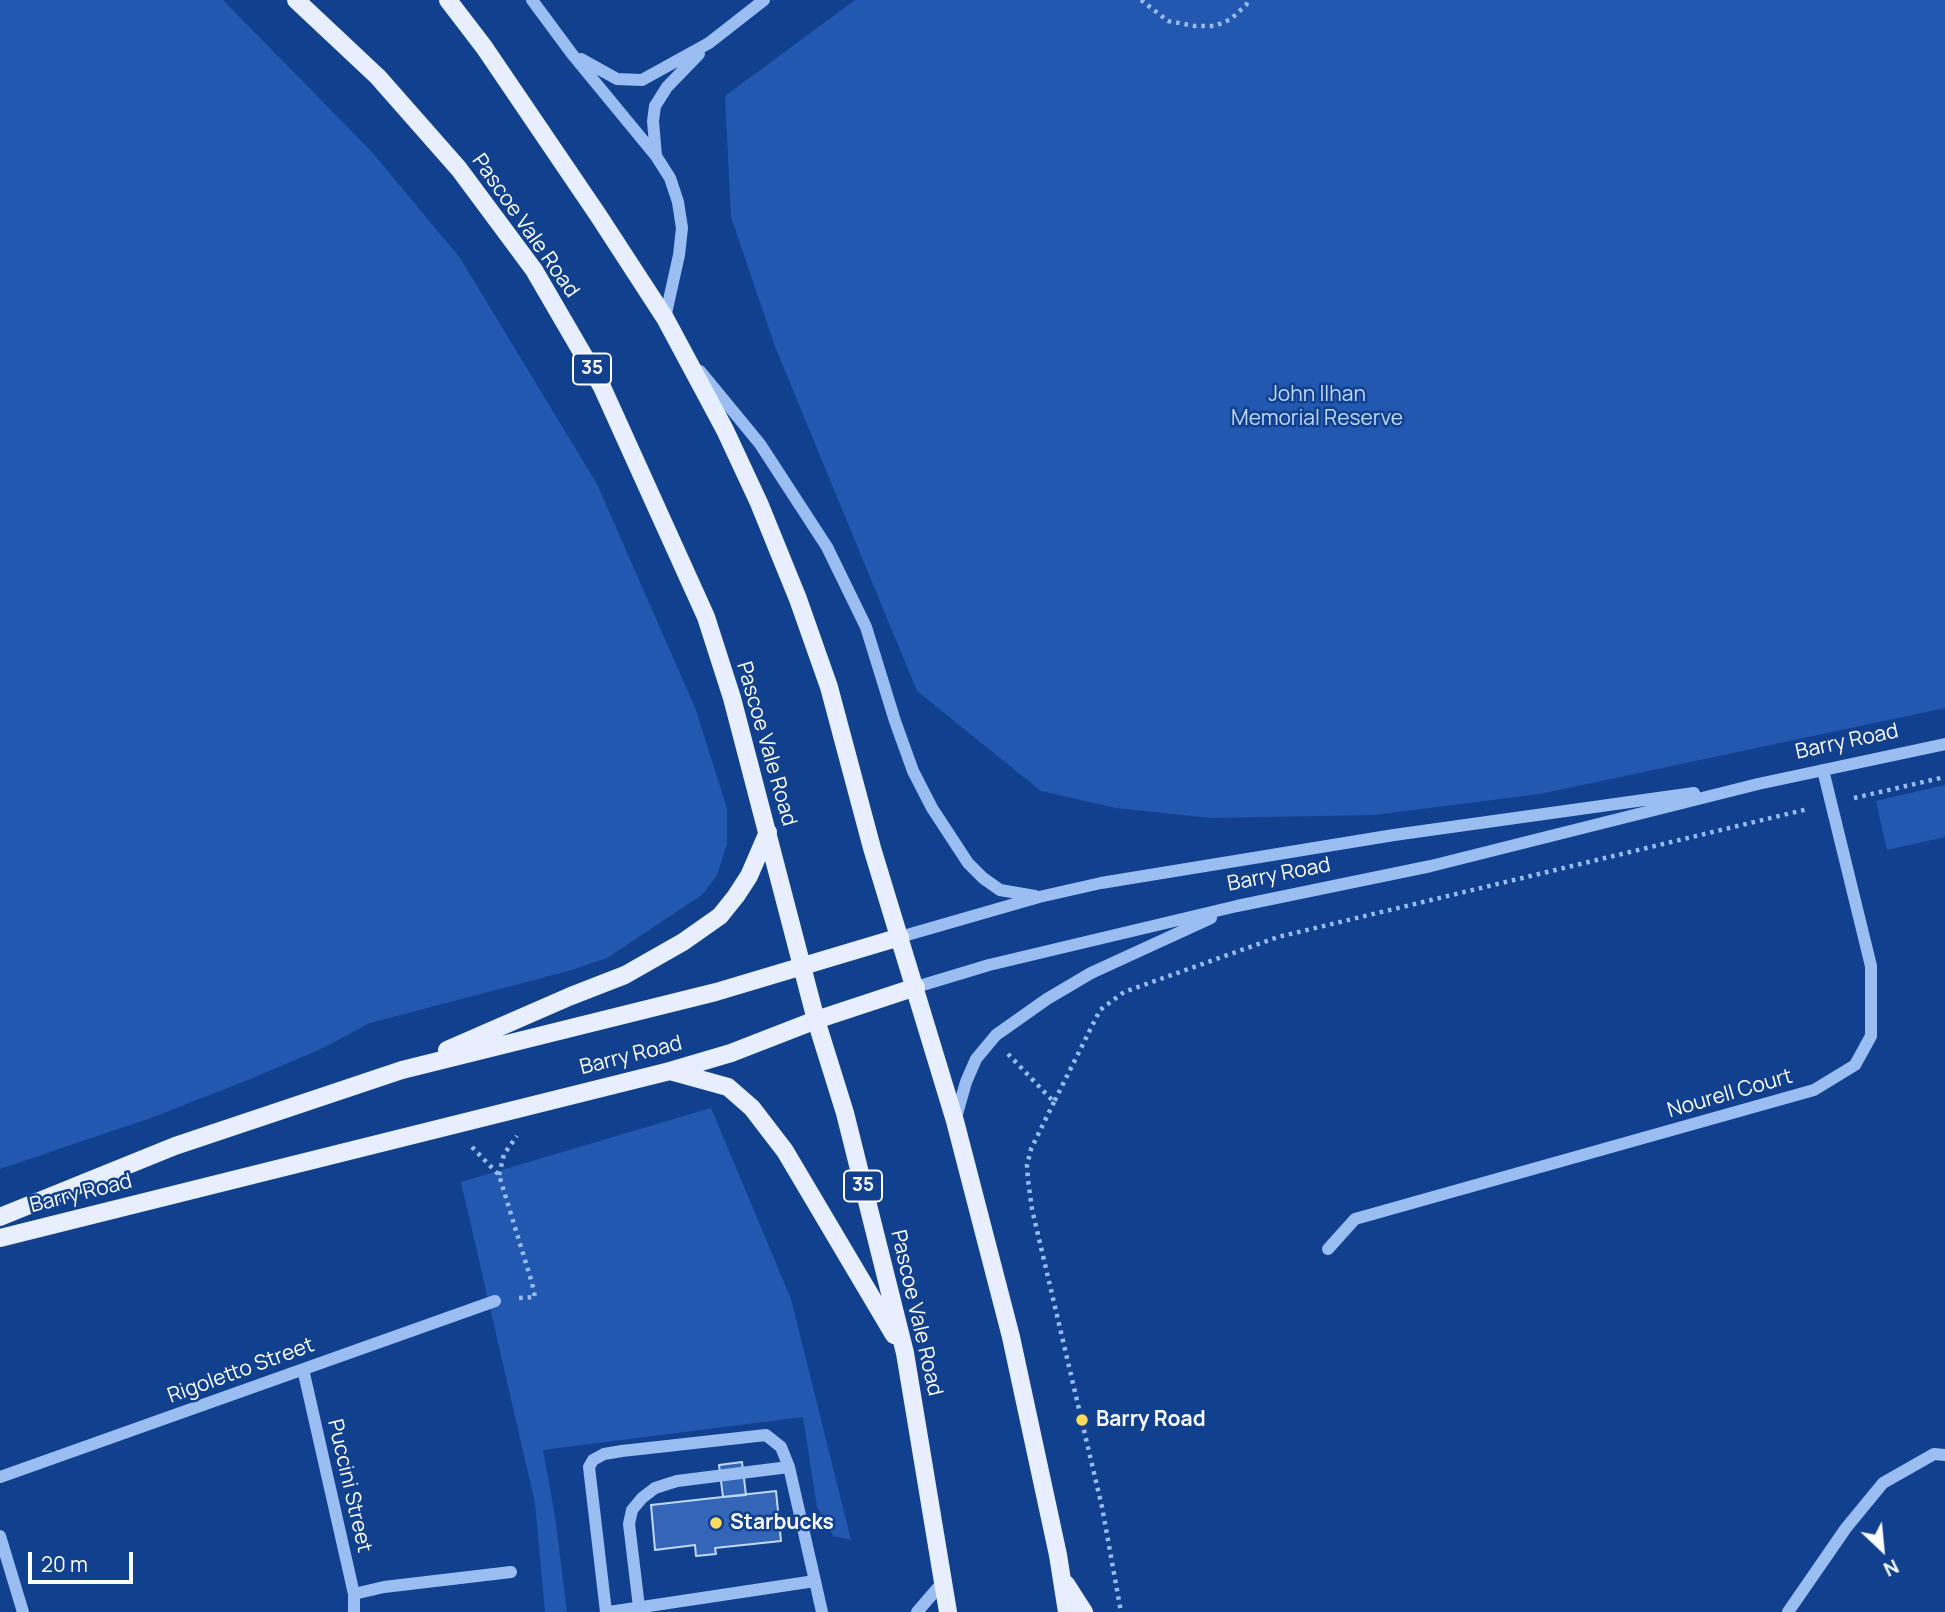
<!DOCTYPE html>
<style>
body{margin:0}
#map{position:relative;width:1945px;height:1612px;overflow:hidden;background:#11408f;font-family:Manrope,sans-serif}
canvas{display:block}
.north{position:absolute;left:1847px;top:1514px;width:70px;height:70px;-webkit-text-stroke:5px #11408f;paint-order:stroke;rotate:154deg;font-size:19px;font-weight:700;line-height:28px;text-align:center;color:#fff}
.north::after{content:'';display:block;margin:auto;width:24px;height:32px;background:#fff;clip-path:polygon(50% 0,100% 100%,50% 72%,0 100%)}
.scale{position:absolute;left:28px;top:1552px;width:105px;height:32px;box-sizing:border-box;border:4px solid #fff;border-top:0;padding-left:9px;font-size:21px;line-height:24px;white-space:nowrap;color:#fff;-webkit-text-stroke:5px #11408f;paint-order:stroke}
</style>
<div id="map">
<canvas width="1945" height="1612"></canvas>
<div class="north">N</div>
<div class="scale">20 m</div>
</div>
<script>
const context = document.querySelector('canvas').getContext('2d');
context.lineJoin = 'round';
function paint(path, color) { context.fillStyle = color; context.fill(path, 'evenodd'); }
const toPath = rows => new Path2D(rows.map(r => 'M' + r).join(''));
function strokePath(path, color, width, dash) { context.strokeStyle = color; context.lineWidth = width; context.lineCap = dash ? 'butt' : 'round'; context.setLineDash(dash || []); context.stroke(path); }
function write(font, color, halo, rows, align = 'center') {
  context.font = font + ' Manrope,sans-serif'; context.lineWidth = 5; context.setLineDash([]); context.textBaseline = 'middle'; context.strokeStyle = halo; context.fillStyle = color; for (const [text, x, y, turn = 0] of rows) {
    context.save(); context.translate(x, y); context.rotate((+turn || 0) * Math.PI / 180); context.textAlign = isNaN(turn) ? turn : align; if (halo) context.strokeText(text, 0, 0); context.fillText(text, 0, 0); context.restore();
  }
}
paint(toPath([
 [0,0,223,0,372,152,460,258,597,484,696,710,727,809,727,844,717,875,703,894,607,958,572,970,370,1023,321,1049,248,1080,151,1118,0,1169],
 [855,0,1945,0,1945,708,1540,794,1374,815,1211,818,1116,808,1041,791,917,691,776,349,731,217,725,96],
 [1945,785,1945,837,1887,850,1876,801],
 [711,1108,791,1299,851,1540,833,1536,817,1507,803,1417,543,1450,555,1516,567,1612,545,1612,535,1503,461,1182]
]), '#2258af');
const building = toPath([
 [742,1462,746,1495,723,1497,719,1465,742,1462],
 [776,1491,781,1541,715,1548,716,1554,696,1556,695,1545,655,1550,651,1505,776,1491]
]);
paint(building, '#3466b7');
strokePath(building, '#c2d9fd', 2);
strokePath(toPath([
 [1141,0,1168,21,1195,26,1215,26,1231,19,1246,5,1249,0],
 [1854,798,1945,777],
 [1008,1054,1054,1102,1100,1010,1124,992,1278,937,1808,809],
 [1054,1102,1031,1149,1027,1165,1028,1180,1032,1209,1102,1507,1121,1612],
 [472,1147,499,1175,532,1283,535,1297,517,1298],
 [499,1175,504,1154,517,1136]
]), '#9abdf2', 4.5, [3.5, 5]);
strokePath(toPath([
 [532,0,572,54,656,156,670,178,678,202,682,228,679,255,665,318],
 [581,59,617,79,642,80,709,43,764,0],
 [656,156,653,121,655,106,667,87,699,54],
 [700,371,760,444,827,547,866,627,895,721,913,771,932,808,968,863,983,878,1000,890,1035,896],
 [900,937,1039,897,1101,883,1394,835,1694,793],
 [916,987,989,965,1237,906,1431,866,1758,784,1945,744],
 [955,1121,966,1082,976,1059,996,1035,1047,999,1091,973,1211,918],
 [1328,1249,1355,1219,1814,1090,1855,1065,1871,1036,1871,966,1823,770],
 [303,1369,354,1594,354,1612],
 [0,1477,495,1301],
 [0,1536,23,1612],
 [354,1594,384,1587,511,1572],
 [639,1607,629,1524,632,1510,642,1498,655,1488,677,1481,789,1467],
 [606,1612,589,1467,593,1460,604,1454,622,1451,766,1435,781,1447,789,1467,815,1581],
 [609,1612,815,1581,822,1612],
 [917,1612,943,1582],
 [1788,1612,1846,1528,1883,1483,1934,1454,1945,1455]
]), '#9abdf2', 12);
strokePath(toPath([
 [296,0,378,77,459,169,534,270,602,387,706,617,732,698,816,1020,845,1113,905,1353,948,1612],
 [448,0,484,47,598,215,665,318,725,430,759,503,798,599,829,687,872,848,955,1121,1011,1337,1058,1555,1067,1612],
 [447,1050,571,996,625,975,683,942,720,916,736,896,749,876,768,832],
 [670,1071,728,1087,752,1108,785,1151,894,1335],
 [0,1217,175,1146,402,1070,716,992,900,937],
 [0,1238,670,1071,731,1053,816,1020,916,987],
 [1066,1584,1084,1612]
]), '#e6eeff', 18);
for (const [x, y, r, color] of [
 [1082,1420,7,"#ffda5c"],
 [716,1523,7,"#ffda5c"]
]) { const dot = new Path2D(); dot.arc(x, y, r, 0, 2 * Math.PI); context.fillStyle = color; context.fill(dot); strokePath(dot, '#11408f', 2.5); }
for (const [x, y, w] of [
 [592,369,38],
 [863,1186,38]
]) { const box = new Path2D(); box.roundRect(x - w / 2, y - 15.5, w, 31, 5); context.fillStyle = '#11408f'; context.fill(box); strokePath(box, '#fff', 2); }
write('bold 19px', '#fff', null, [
 ["35",592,369],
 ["35",863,1186]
]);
write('21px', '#fff', '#11408f', [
 ["Pascoe Vale Road",525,226,55],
 ["Barry Road",1847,742,-12],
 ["Pascoe Vale Road",766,744,74],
 ["Barry Road",1279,875,-11],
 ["Barry Road",631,1056,-14],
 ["Nourell Court",1730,1094,-16],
 ["Barry Road",81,1194,-14],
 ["Pascoe Vale Road",916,1313,77],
 ["Rigoletto Street",241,1371,-20],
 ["Puccini Street",349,1486,77]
]);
write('21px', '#c2d9fd', '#11408f', [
 ["John Ilhan",1317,395],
 ["Memorial Reserve",1317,419]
]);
write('bold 21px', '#fff', '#11408f', [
 ["Barry Road",1096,1420],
 ["Starbucks",730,1523]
], 'left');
</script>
